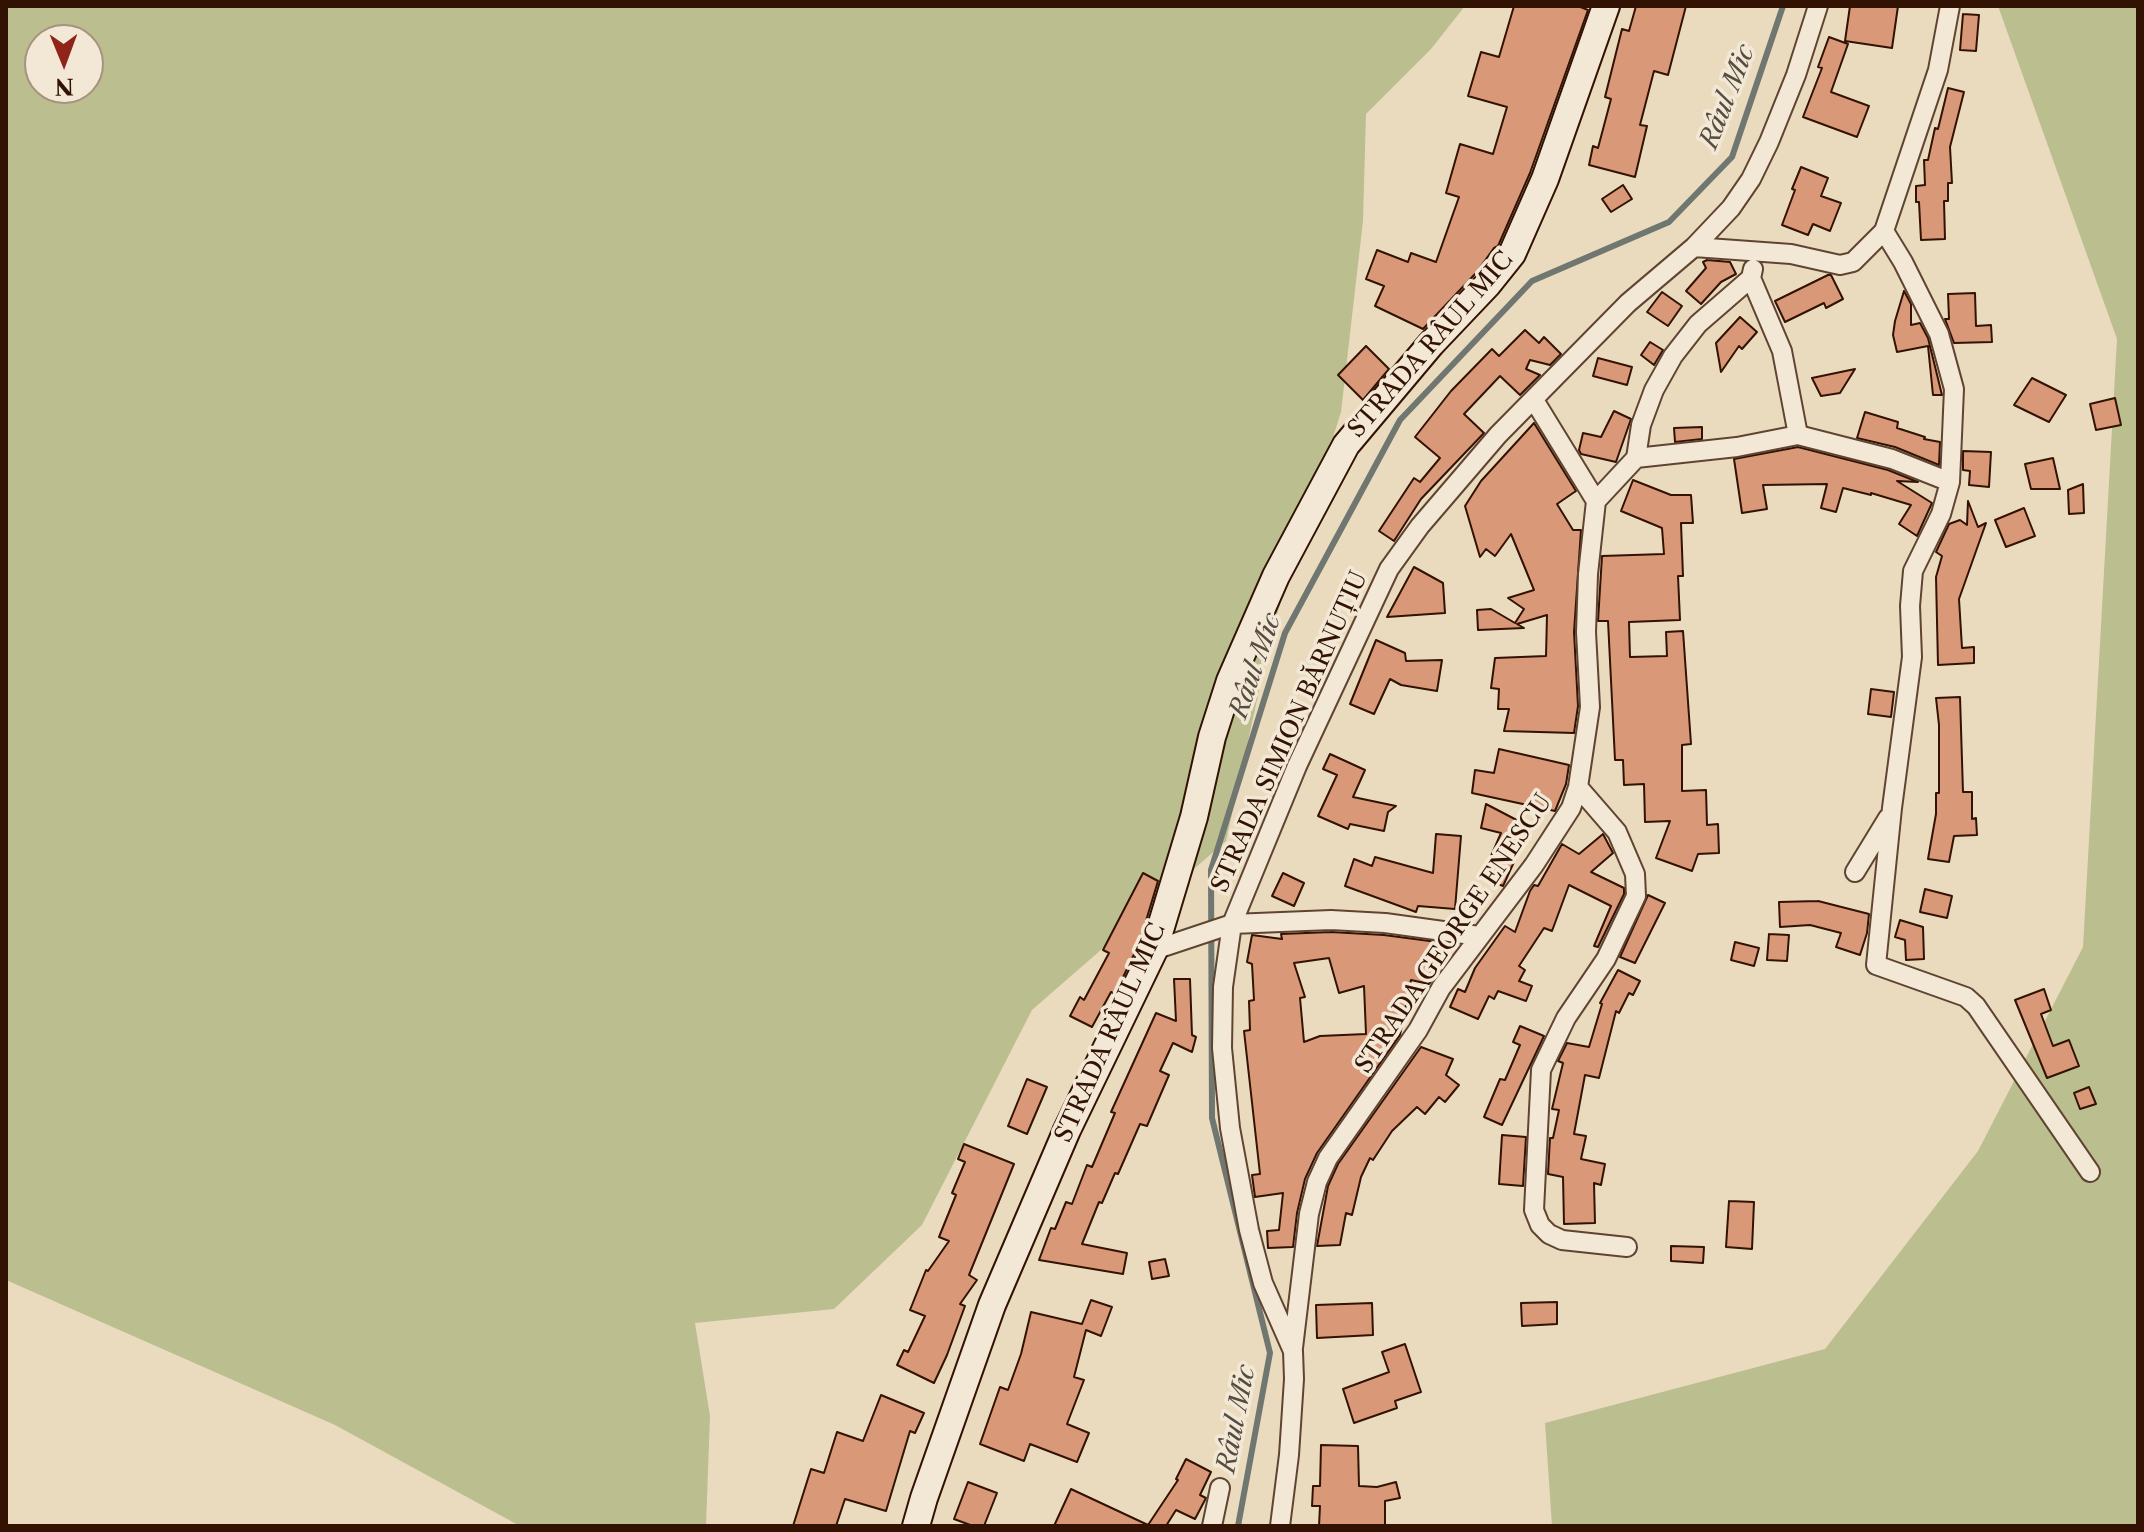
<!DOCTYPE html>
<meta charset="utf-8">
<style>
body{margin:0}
#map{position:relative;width:2144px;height:1532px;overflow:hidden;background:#ebdbbe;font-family:"Libre Caslon Text",serif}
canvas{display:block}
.frame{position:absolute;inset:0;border:8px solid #321203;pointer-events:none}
.north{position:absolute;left:24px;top:24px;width:80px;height:80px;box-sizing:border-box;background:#f2e8d5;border:2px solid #a59281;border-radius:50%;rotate:179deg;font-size:22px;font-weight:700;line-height:32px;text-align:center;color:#321203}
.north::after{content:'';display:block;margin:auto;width:28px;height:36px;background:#8f2418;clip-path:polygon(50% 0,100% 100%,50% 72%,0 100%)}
</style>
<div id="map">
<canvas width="2144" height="1532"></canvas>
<div class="frame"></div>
<div class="north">N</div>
</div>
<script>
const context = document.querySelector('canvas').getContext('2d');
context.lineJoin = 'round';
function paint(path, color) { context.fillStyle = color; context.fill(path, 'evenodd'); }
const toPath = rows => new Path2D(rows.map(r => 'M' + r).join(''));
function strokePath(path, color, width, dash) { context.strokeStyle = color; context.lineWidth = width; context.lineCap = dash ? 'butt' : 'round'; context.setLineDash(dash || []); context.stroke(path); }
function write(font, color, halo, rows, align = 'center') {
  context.font = font + ' "Libre Caslon Text",serif'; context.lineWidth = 7; context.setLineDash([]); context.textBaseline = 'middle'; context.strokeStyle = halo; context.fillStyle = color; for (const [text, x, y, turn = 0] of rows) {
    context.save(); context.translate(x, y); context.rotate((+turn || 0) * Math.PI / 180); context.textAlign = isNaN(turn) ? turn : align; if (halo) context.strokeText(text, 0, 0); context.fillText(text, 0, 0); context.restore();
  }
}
paint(toPath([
 [6,6,1465,6,1431,49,1366,114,1363,221,1341,412,1273,627,1226,841,1032,1010,922,1225,834,1309,695,1323,710,1416,706,1526,520,1526,335,1425,6,1280],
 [40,40,88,40,88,88,40,88],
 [1998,6,2138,6,2138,1526,1552,1526,1545,1423,1825,1349,1978,1151,2083,947,2117,339]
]), '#bbbf8f');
strokePath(toPath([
 [1238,1526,1270,1353,1212,1118,1211,870,1285,633,1400,420,1532,281,1669,222,1732,157,1783,6]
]), '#707770', 6);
const building = toPath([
 [1514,6,1578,6,1588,10,1530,173,1498,246,1494,248,1476,273,1423,329,1375,306,1384,286,1366,279,1377,250,1408,262,1411,253,1436,262,1459,197,1446,193,1460,144,1493,154,1507,107,1468,96,1481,52,1499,57,1514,6],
 [1636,6,1686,6,1668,75,1654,71,1640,125,1647,126,1635,177,1589,165,1593,146,1598,148,1611,99,1605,97,1622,29,1629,31,1636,6],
 [1850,6,1898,6,1892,48,1845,41,1850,6],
 [1963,14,1979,15,1976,51,1960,50,1963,14],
 [1829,37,1848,44,1831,92,1869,106,1857,137,1803,117,1822,68,1818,67,1829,37],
 [1948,88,1964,92,1950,147,1952,183,1948,183,1948,201,1944,201,1945,239,1921,240,1919,202,1916,202,1916,186,1925,185,1924,160,1928,160,1935,128,1938,129,1948,88],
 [1801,167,1828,178,1821,196,1841,203,1830,231,1813,224,1808,235,1782,225,1795,190,1792,189,1801,167],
 [1623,185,1632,199,1611,212,1602,199,1623,185],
 [1707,260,1730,262,1736,274,1721,282,1701,304,1686,291,1706,268,1703,262,1707,260],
 [1828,275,1831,275,1843,299,1826,308,1824,303,1785,322,1775,301,1828,275],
 [1904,291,1911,304,1911,325,1920,323,1928,338,1942,395,1933,395,1928,346,1897,352,1893,335,1895,321,1904,291],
 [1662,292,1682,306,1668,326,1647,312,1662,292],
 [1975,293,1976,326,1991,325,1992,342,1954,343,1945,319,1949,319,1948,294,1975,293],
 [1740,317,1757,332,1742,349,1739,346,1721,372,1716,343,1740,317],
 [1525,330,1539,343,1544,337,1561,354,1550,365,1530,360,1526,369,1540,375,1520,395,1500,376,1464,414,1484,433,1421,499,1394,541,1379,531,1414,478,1420,482,1440,458,1415,437,1451,391,1492,349,1499,356,1525,330],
 [1650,342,1663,350,1654,365,1641,355,1650,342],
 [1366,346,1389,369,1363,400,1338,375,1366,346],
 [1598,358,1632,367,1627,385,1593,376,1598,358],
 [1855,369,1840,393,1821,396,1812,378,1855,369],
 [2032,378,2066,395,2049,422,2014,405,2032,378],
 [2115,398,2121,425,2096,430,2090,404,2115,398],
 [1614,411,1631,419,1616,462,1581,454,1579,450,1583,433,1601,437,1614,411],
 [1865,412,1898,422,1897,428,1925,437,1924,439,1940,442,1939,465,1895,447,1857,438,1865,412],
 [1534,423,1576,491,1557,504,1573,530,1581,530,1574,632,1578,706,1574,733,1504,731,1509,709,1498,709,1499,689,1491,688,1495,658,1546,656,1547,615,1517,624,1524,628,1478,630,1477,610,1491,609,1515,623,1524,609,1508,598,1534,590,1511,534,1495,556,1486,549,1480,557,1465,506,1481,481,1534,423],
 [1702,427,1702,439,1675,442,1674,428,1702,427],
 [1798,447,1888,470,1918,482,1897,481,1932,503,1917,536,1899,524,1911,505,1871,493,1871,495,1843,488,1836,512,1821,508,1827,484,1763,485,1767,509,1742,513,1734,459,1798,447],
 [1963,451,1991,452,1989,487,1969,485,1970,471,1963,470,1963,451],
 [2053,458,2060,489,2031,489,2025,464,2053,458],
 [1633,480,1671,495,1691,495,1693,523,1681,523,1683,576,1678,576,1680,620,1629,622,1630,657,1667,656,1666,632,1683,631,1691,744,1682,745,1682,791,1706,790,1707,825,1718,824,1719,853,1698,854,1692,871,1656,858,1670,821,1645,822,1644,784,1624,785,1623,760,1615,760,1608,621,1598,621,1602,556,1664,554,1662,528,1621,511,1633,480],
 [2083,484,2084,513,2069,514,2068,490,2083,484],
 [1968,501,1978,527,1986,523,1959,599,1962,648,1974,647,1974,663,1938,665,1936,577,1942,556,1936,552,1949,524,1960,520,1967,525,1968,501],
 [2024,508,2035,536,2006,547,1995,520,2024,508],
 [1414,567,1443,583,1445,613,1387,617,1414,567],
 [1376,640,1405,653,1406,661,1442,660,1437,691,1401,685,1390,679,1374,714,1350,704,1376,640],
 [1871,689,1894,692,1891,717,1868,714,1871,689],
 [1960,697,1963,792,1972,792,1972,819,1976,818,1977,835,1954,836,1949,862,1928,859,1936,814,1936,793,1939,793,1939,725,1936,698,1960,697],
 [1499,749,1569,765,1566,784,1555,811,1472,793,1475,770,1494,773,1499,749],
 [1330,754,1365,770,1353,797,1396,806,1388,812,1384,831,1350,824,1348,829,1318,816,1337,775,1323,769,1330,754],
 [1486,804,1530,827,1503,886,1482,877,1501,833,1481,828,1486,804],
 [1436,834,1461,836,1455,909,1418,906,1416,912,1345,886,1354,859,1372,866,1375,857,1433,873,1436,834],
 [1603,834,1613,853,1591,872,1624,888,1624,894,1598,947,1594,946,1611,906,1569,885,1552,931,1544,928,1519,966,1525,970,1519,981,1532,986,1526,1001,1498,991,1494,999,1489,996,1478,1019,1450,1007,1458,989,1465,992,1475,968,1505,926,1515,932,1530,891,1534,885,1538,886,1562,844,1579,854,1603,834],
 [1143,873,1158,881,1139,944,1115,994,1111,992,1092,1027,1070,1016,1080,997,1084,1000,1109,953,1103,950,1143,873],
 [1283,873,1304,883,1294,906,1272,896,1283,873],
 [1925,889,1952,896,1947,918,1920,912,1925,889],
 [1648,895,1665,903,1635,963,1620,957,1648,895],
 [1818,901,1869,914,1867,933,1860,955,1836,947,1841,933,1810,925,1780,927,1779,902,1818,901],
 [1900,920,1923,927,1924,959,1906,960,1905,940,1895,937,1900,920],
 [1331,932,1384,935,1445,943,1439,971,1429,984,1411,980,1400,1035,1317,1153,1305,1179,1297,1213,1293,1247,1268,1248,1267,1231,1279,1230,1283,1193,1255,1197,1252,1175,1260,1174,1244,1031,1250,1030,1249,1001,1254,1000,1252,964,1247,962,1252,935,1282,939,1281,934,1331,932],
 [1329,958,1339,993,1364,986,1366,1034,1320,1036,1304,1042,1300,998,1305,997,1294,963,1329,958],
 [1769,934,1789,935,1787,961,1767,960,1769,934],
 [1735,942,1759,948,1754,966,1731,960,1735,942],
 [1618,970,1640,981,1633,995,1629,993,1619,1013,1616,1011,1599,1078,1585,1075,1574,1134,1586,1136,1581,1159,1605,1164,1601,1185,1594,1183,1595,1223,1564,1224,1563,1177,1548,1174,1550,1138,1553,1138,1559,1110,1552,1109,1563,1063,1558,1061,1567,1043,1589,1047,1602,1004,1600,1003,1618,970],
 [1174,979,1190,979,1192,1035,1196,1037,1192,1052,1173,1043,1160,1071,1169,1075,1147,1126,1140,1124,1118,1174,1115,1173,1102,1203,1099,1202,1082,1244,1127,1253,1123,1274,1039,1260,1051,1228,1055,1229,1066,1202,1072,1204,1087,1165,1092,1167,1115,1113,1111,1112,1156,1013,1176,1021,1174,979],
 [2044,989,2051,1010,2041,1014,2053,1046,2069,1040,2079,1066,2047,1078,2015,1000,2044,989],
 [1520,1026,1544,1036,1502,1125,1484,1117,1500,1079,1505,1080,1520,1045,1513,1042,1520,1026],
 [1421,1047,1453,1059,1446,1075,1459,1085,1445,1102,1439,1097,1425,1114,1417,1107,1392,1131,1373,1160,1370,1158,1361,1177,1352,1215,1346,1213,1340,1245,1317,1246,1328,1186,1338,1164,1421,1047],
 [1027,1079,1047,1087,1027,1134,1008,1126,1027,1079],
 [2089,1087,2096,1104,2080,1109,2074,1093,2089,1087],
 [1502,1135,1526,1137,1523,1186,1499,1184,1502,1135],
 [964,1144,1014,1164,969,1275,977,1280,960,1304,965,1306,947,1355,934,1383,897,1365,904,1350,908,1352,925,1316,910,1310,926,1270,928,1271,949,1241,939,1237,956,1195,952,1193,965,1162,958,1159,964,1144],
 [1729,1201,1754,1202,1752,1249,1726,1247,1729,1201],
 [1671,1246,1704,1247,1703,1263,1671,1261,1671,1246],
 [1165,1259,1169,1276,1152,1279,1149,1262,1165,1259],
 [1091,1300,1112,1307,1101,1336,1086,1330,1074,1377,1084,1380,1067,1424,1089,1433,1077,1462,1030,1444,1024,1461,980,1444,1000,1387,1008,1390,1021,1354,1031,1312,1082,1324,1091,1300],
 [1557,1302,1557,1324,1522,1326,1521,1303,1557,1302],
 [1372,1303,1373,1335,1317,1338,1316,1305,1372,1303],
 [1405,1344,1421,1392,1395,1401,1397,1408,1354,1423,1343,1389,1389,1372,1382,1352,1405,1344],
 [881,1395,924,1413,915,1433,910,1431,886,1511,845,1499,836,1526,793,1526,811,1469,824,1473,837,1432,863,1441,881,1395],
 [1321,1445,1358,1446,1359,1486,1377,1487,1396,1482,1400,1498,1385,1501,1385,1526,1319,1526,1320,1506,1312,1506,1313,1486,1320,1486,1321,1445],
 [1186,1459,1211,1472,1200,1495,1206,1498,1195,1519,1176,1510,1166,1526,1054,1526,1071,1489,1148,1525,1178,1480,1176,1479,1186,1459],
 [968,1482,997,1493,984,1526,973,1526,954,1519,968,1482]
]);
paint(building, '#d99878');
strokePath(building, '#321203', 2);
const street = toPath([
 [1884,231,1903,262,1939,334,1954,389,1950,482,1941,514,1913,571,1910,606,1912,657,1892,808,1876,965,1966,997,1976,1006,2090,1172],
 [1694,247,1791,254,1840,265,1853,262,1884,231,1938,70,1950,6],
 [1753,269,1751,278,1782,351,1798,435],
 [1636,458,1641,425,1654,390,1673,356,1698,324,1751,278],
 [1596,501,1636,458,1737,447,1798,435,1892,459,1950,482],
 [1578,787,1617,832,1635,874,1636,896,1606,959,1566,1018,1541,1070,1534,1210,1540,1225,1549,1234,1562,1240,1627,1247],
 [1855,872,1888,818],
 [1154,950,1232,924,1331,920,1385,923,1479,936],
 [1293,1348,1309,1214,1317,1182,1328,1158,1418,1030,1441,988,1534,865,1571,808,1578,787,1590,707,1586,632,1588,574,1596,501,1534,400],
 [1212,1526,1220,1488],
 [1280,1526,1289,1455,1294,1379,1293,1351,1263,1283,1249,1230,1230,1128,1222,1048,1223,987,1232,924,1297,766,1389,569,1420,526,1498,435,1628,303,1694,247,1731,208,1751,179,1769,142,1796,75,1818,6]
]);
const secondary = toPath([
 [916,1526,924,1498,992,1305,1067,1130,1154,950,1194,817,1212,737,1230,681,1276,576,1346,445,1431,344,1488,284,1512,254,1545,179,1606,6]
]);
strokePath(street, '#604432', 22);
strokePath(secondary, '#321203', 30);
strokePath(street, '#f2e8d5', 18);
strokePath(secondary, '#f2e8d5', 26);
write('24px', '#321203', '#f2e8d5', [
 ["STRADA RÂUL MIC",1431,345,-49],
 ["STRADA SIMION BĂRNUȚIU",1290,732,-66],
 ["STRADA GEORGE ENESCU",1454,934,-56],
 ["STRADA RÂUL MIC",1111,1033,-66]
]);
write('italic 26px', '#564d42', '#f2e8d5', [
 ["Râul Mic",1728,97,-69],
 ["Râul Mic",1256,666,-71],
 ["Râul Mic",1237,1419,-79]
]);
</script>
